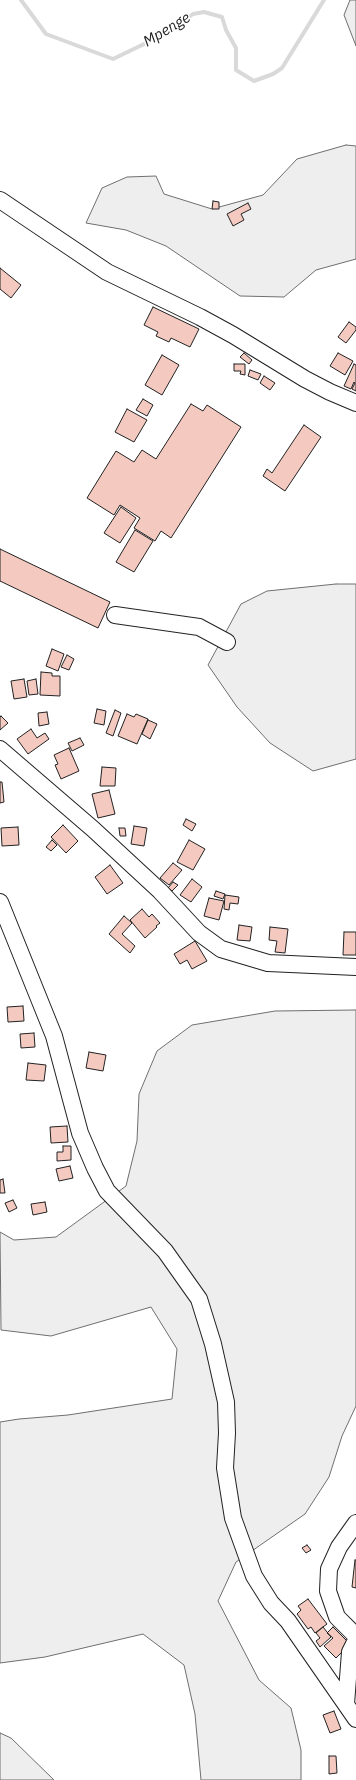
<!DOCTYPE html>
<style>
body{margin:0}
canvas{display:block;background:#fff}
</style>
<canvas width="356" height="1780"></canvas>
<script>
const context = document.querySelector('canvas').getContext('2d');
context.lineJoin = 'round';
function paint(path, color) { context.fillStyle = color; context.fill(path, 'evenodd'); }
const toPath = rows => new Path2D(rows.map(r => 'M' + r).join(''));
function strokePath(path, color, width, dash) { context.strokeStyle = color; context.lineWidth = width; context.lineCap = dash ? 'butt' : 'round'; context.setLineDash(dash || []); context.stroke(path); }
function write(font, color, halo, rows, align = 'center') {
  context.font = font + ' "IBM Plex Sans",sans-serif'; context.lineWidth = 3; context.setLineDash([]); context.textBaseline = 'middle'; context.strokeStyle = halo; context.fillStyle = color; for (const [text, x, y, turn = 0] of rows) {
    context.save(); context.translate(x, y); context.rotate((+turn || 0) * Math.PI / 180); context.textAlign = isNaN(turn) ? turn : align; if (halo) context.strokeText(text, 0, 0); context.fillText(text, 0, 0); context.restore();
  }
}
const green = toPath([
 [350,0,356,0,356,46,344,15,350,0],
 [346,145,356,146,356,259,316,270,284,297,240,296,166,246,126,230,86,223,102,188,127,177,156,176,164,194,212,209,263,195,297,159,346,145],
 [336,584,356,584,356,759,313,771,270,743,237,707,208,665,241,604,267,591,336,584],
 [356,1010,356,1406,342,1436,329,1477,305,1514,236,1562,218,1601,259,1680,291,1708,301,1750,301,1780,201,1780,195,1714,184,1665,143,1634,45,1657,0,1663,0,1422,19,1419,68,1415,172,1399,177,1349,151,1307,51,1336,1,1330,0,1232,14,1240,56,1237,126,1186,137,1141,139,1094,157,1051,192,1025,275,1011,356,1010],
 [0,1733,11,1738,54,1780,0,1780,0,1733]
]);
paint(green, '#eee');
strokePath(green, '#6f6f6f', 1);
strokePath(toPath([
 [21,0,46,34,113,59,169,32,193,14,204,12,222,17,226,30,236,48,236,70,254,81,273,74,282,68,324,0]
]), '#d9d9d9', 4);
const building = toPath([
 [213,201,219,202,219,209,212,209,213,201],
 [248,203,251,209,241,214,244,220,233,226,227,214,248,203],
 [0,268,21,285,11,298,0,289,0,268],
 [153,307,199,329,190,347,171,338,169,342,156,336,158,332,144,325,153,307],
 [349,322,356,327,356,330,346,343,338,337,349,322],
 [244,353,252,360,249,364,240,357,244,353],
 [338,353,353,361,345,375,330,366,338,353],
 [162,355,179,365,162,395,145,385,162,355],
 [234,364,245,364,245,375,240,374,241,371,234,371,234,364],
 [354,364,356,365,356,391,352,389,355,383,354,382,351,389,344,386,354,364],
 [250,370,261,374,258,380,248,376,250,370],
 [264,376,275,383,270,390,260,383,264,376],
 [143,399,153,405,147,416,136,410,143,399],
 [191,404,203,411,207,405,241,427,171,538,161,531,155,541,134,528,140,518,120,505,114,515,87,498,116,451,134,462,142,450,156,459,191,404],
 [127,409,147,420,134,442,115,432,127,409],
 [304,425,321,437,285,491,263,476,267,469,272,473,304,425],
 [121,507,136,518,120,543,104,533,121,507],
 [135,530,153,541,134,572,116,562,135,530],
 [0,549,110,602,98,628,0,581,0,549],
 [52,649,64,654,58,671,46,666,52,649],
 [67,655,74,659,69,670,61,667,67,655],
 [41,672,52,673,52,676,60,676,60,696,40,695,41,672],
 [24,679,27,697,14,699,11,681,24,679],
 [36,679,38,694,29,695,27,681,36,679],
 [97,709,106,711,104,725,94,723,97,709],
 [115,710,121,713,113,736,106,733,115,710],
 [47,712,49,724,39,726,38,713,47,712],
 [127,714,134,717,136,714,148,719,137,744,118,736,127,714],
 [1,716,8,723,0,730,0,717,1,716],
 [148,720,157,724,150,739,142,734,148,720],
 [31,729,37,738,45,733,49,739,28,754,17,739,31,729],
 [80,738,84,745,72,751,68,743,80,738],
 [69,748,79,771,61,779,55,765,58,764,54,755,69,748],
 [102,767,116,768,115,786,100,786,102,767],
 [0,782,2,782,4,802,0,803,0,782],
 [109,790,115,814,98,818,92,794,109,790],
 [186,819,196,824,192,831,183,825,186,819],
 [63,825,78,841,66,853,51,837,63,825],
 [134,826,147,828,144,846,131,844,134,826],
 [18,827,19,845,2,846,1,828,18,827],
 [119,828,125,828,126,836,120,836,119,828],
 [52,840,57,845,51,851,46,847,52,840],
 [189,840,205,849,193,870,177,862,189,840],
 [173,863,182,870,169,885,160,878,173,863],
 [110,865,123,883,107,894,95,877,110,865],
 [192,879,202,887,191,902,180,895,192,879],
 [173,882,178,885,172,891,168,888,173,882],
 [216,891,225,894,223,899,214,896,216,891],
 [225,895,239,897,238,904,230,903,229,910,224,909,225,895],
 [209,898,224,901,219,920,204,916,209,898],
 [142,909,149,917,152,914,160,923,156,926,157,927,145,938,130,920,142,909],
 [124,916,132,923,122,934,135,946,130,953,109,934,124,916],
 [239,925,252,927,250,941,237,940,239,925],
 [270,927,288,929,285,953,275,952,277,941,269,940,270,927],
 [344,932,356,932,356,955,343,955,344,932],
 [195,941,207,961,192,969,187,960,180,964,174,954,195,941],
 [23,1006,24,1021,8,1022,7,1007,23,1006],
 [34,1033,35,1047,21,1048,20,1034,34,1033],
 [89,1052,106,1055,103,1071,86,1068,89,1052],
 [28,1063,46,1065,44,1081,26,1080,28,1063],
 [67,1126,68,1142,51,1143,50,1127,67,1126],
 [63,1146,71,1146,71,1160,57,1161,57,1152,63,1152,63,1146],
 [70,1166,73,1178,59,1181,56,1169,70,1166],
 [3,1179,5,1193,0,1193,0,1180,3,1179],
 [13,1200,17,1208,9,1212,5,1203,13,1200],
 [45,1202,47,1212,33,1215,31,1204,45,1202],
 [307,1545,311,1550,306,1553,302,1548,307,1545],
 [355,1560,356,1560,356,1588,352,1587,355,1560],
 [308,1599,327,1624,315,1633,311,1627,308,1629,297,1614,301,1610,298,1606,308,1599],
 [323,1627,331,1637,320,1647,316,1641,320,1638,316,1633,323,1627],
 [333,1627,350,1644,336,1658,324,1646,333,1638,327,1633,333,1627],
 [334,1711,341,1729,330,1733,323,1715,334,1711],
 [329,1756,336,1756,337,1773,329,1774,329,1756]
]);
paint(building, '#f3c9c0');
strokePath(building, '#222', 1);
const minor = toPath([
 [0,200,107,272,200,317,233,335,305,379,330,392,356,403],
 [115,615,199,627,227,642],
 [0,749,93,829,160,891,199,933,221,949,268,963,356,967],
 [0,902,54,1036,80,1133,95,1168,107,1191,165,1251,199,1299,213,1344,226,1402,227,1433,225,1468,233,1518,254,1576,271,1603,288,1621,356,1719],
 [356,1523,339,1547,329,1569,328,1591,337,1617,356,1636],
 [346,1704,350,1652,356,1640]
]);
strokePath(minor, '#222', 18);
strokePath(minor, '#fff', 16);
write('italic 15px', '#222', '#fff', [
 ["Mpenge",167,30,-31]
]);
</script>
